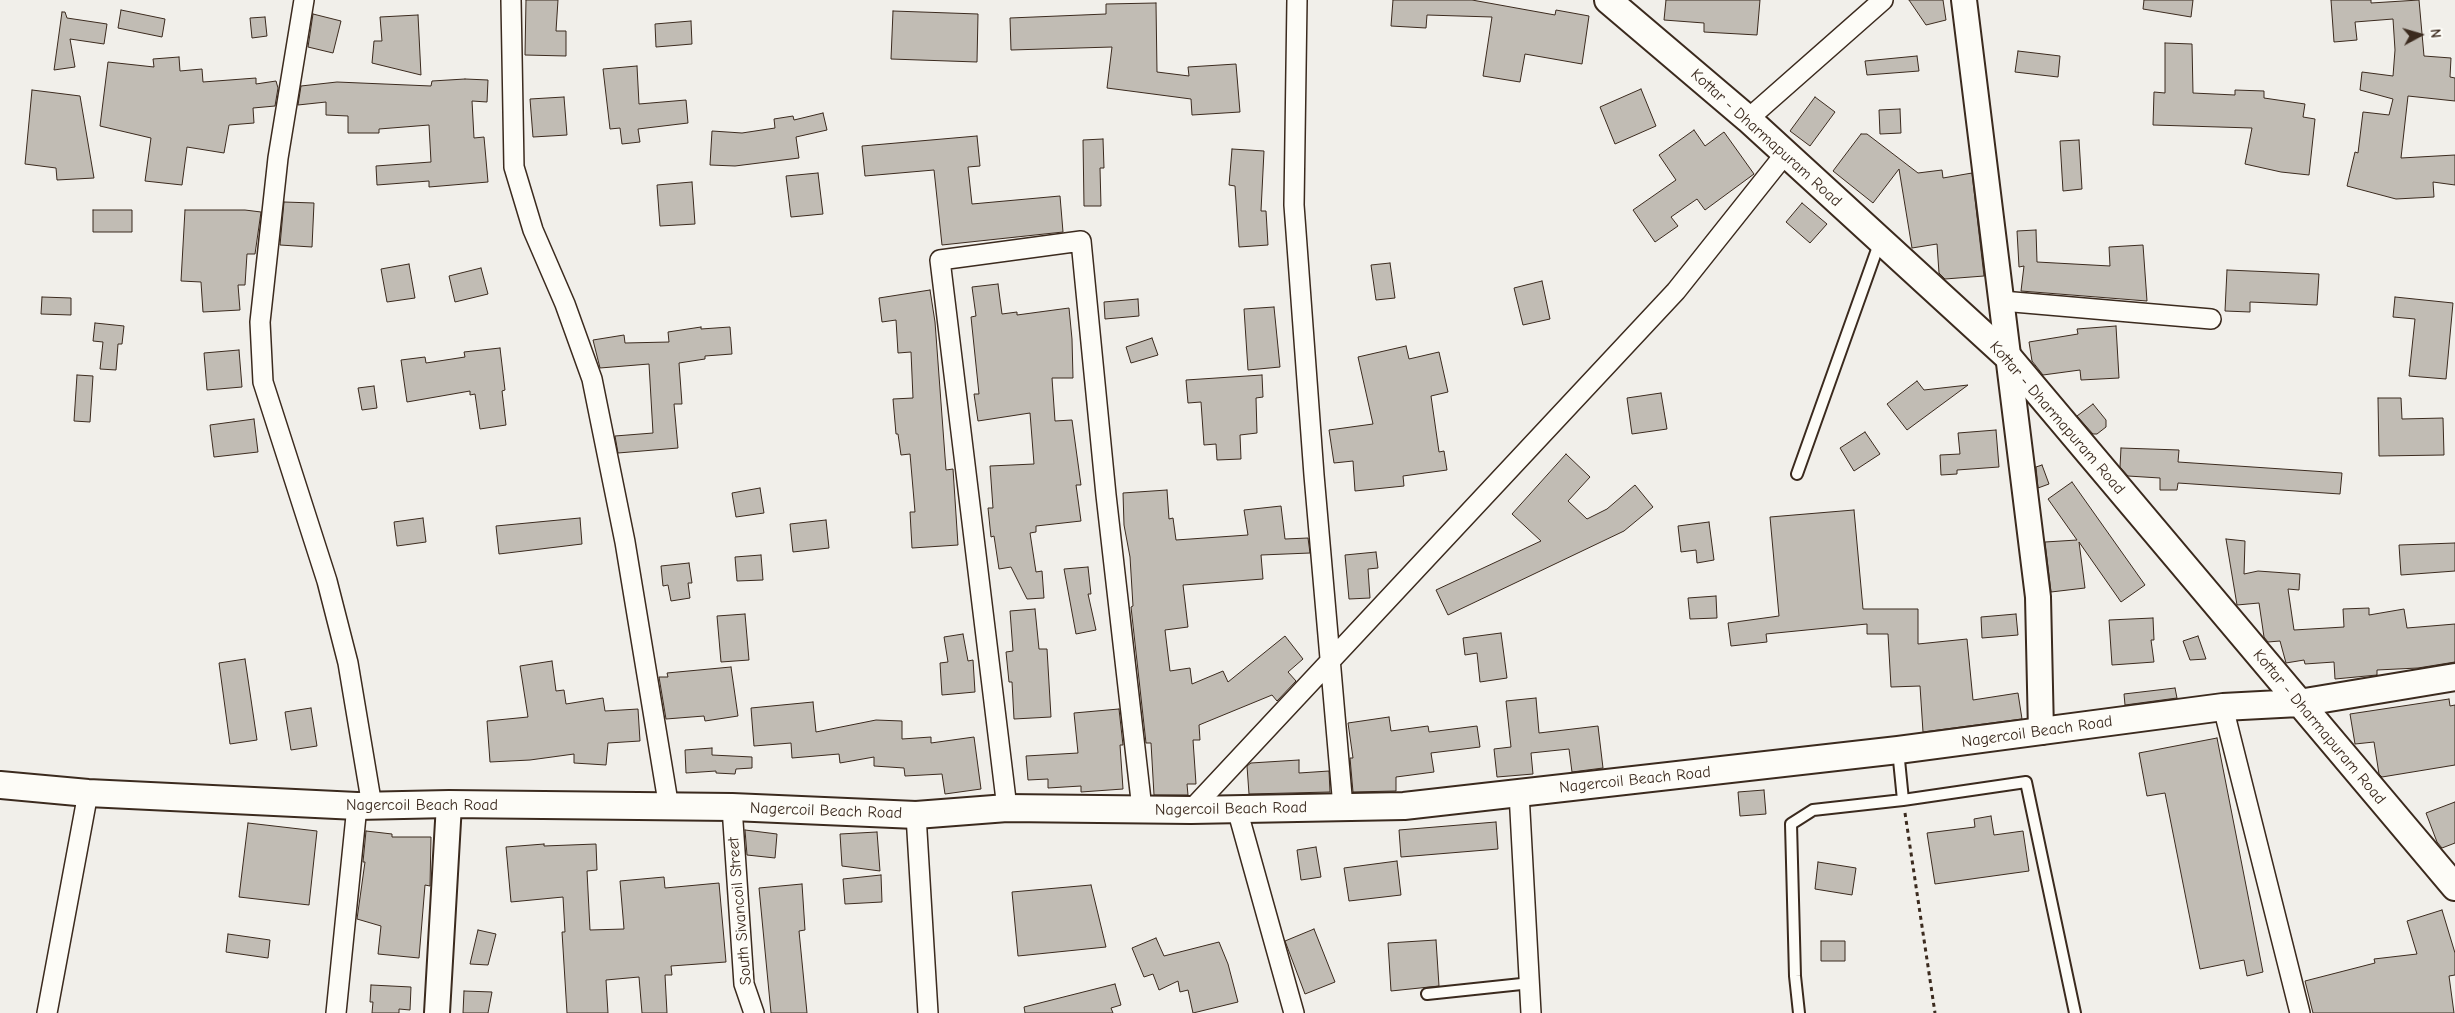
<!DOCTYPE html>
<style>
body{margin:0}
#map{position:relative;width:2455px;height:1013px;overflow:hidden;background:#f1efea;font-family:"Comic Neue",sans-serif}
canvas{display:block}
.north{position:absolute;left:2395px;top:10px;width:50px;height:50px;-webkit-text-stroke:4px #fdfcf7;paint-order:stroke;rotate:84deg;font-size:14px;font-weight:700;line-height:20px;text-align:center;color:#3b2a1e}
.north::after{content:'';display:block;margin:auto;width:18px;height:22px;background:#3b2a1e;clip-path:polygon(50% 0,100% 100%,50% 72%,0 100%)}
</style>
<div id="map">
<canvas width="2455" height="1013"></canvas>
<div class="north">N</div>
</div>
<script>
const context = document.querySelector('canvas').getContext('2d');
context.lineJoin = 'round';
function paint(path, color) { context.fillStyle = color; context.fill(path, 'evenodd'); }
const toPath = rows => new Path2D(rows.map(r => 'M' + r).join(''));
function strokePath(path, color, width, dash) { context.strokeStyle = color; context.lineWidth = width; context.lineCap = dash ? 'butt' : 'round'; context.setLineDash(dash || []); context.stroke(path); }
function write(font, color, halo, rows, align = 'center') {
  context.font = font + ' "Comic Neue",sans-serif'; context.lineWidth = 5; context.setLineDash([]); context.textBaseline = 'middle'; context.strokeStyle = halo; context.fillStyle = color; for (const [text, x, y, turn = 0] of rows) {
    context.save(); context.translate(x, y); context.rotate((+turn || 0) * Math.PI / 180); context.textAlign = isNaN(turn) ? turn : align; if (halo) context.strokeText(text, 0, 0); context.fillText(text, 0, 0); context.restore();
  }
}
const building = toPath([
 [526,0,558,0,556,31,566,31,566,56,525,55,526,0],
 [1393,0,1472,0,1555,15,1556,10,1589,16,1582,64,1525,54,1520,82,1483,76,1492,17,1427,15,1426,28,1391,26,1393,0],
 [1666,0,1760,0,1757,35,1704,32,1704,23,1664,20,1666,0],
 [1909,0,1943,0,1946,20,1926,25,1909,0],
 [2144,0,2193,0,2191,17,2143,9,2144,0],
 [2331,0,2371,0,2371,3,2419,0,2424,56,2451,58,2450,77,2455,78,2455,101,2408,96,2401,158,2455,155,2455,185,2433,182,2434,197,2396,199,2347,186,2355,152,2358,153,2363,112,2389,115,2393,99,2360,90,2362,72,2393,76,2395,50,2393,19,2355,22,2357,40,2334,42,2331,0],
 [1156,3,1157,72,1189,76,1188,67,1236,64,1240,112,1192,115,1191,99,1107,88,1112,47,1011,50,1010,18,1106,14,1106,4,1156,3],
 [121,10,165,19,162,37,118,28,121,10],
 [893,11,978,14,977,62,891,59,893,11],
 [62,12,65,12,67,18,107,24,104,44,70,39,75,67,54,70,62,12],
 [313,14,341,21,333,53,308,47,313,14],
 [418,15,421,75,372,63,374,41,382,41,380,17,418,15],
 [265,17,267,36,252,38,250,18,265,17],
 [691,21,692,44,656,47,655,24,691,21],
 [2165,43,2192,44,2193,93,2235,95,2235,90,2264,91,2264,98,2305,104,2303,117,2315,119,2309,175,2281,172,2245,164,2252,128,2153,125,2154,92,2165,93,2165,43],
 [2018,51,2060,56,2058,77,2015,72,2018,51],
 [1917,56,1919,71,1867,75,1865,61,1917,56],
 [179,57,180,71,202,69,203,82,256,78,256,84,276,81,278,88,275,106,253,108,254,123,229,125,224,153,187,147,182,185,145,181,151,138,100,126,108,62,154,67,153,59,179,57],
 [637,66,639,104,686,100,688,123,638,129,640,142,622,144,620,128,610,129,603,69,637,66],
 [465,79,488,80,487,102,472,101,474,138,484,137,488,182,429,187,429,181,377,185,376,166,431,162,429,125,379,129,379,133,348,133,348,116,326,115,326,102,298,105,301,86,337,82,431,86,432,81,465,79],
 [1641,89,1656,126,1615,144,1600,107,1641,89],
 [32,90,80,96,94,178,57,180,56,168,25,164,32,90],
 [564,97,567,135,533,137,530,99,564,97],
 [1815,97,1835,112,1810,146,1790,131,1815,97],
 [1900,109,1901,133,1880,134,1879,110,1900,109],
 [823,113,827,130,796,137,799,158,735,166,710,165,712,131,742,133,775,128,774,119,793,116,794,120,823,113],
 [1694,130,1705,146,1724,132,1754,174,1705,210,1697,199,1671,217,1678,226,1655,242,1633,210,1676,180,1659,155,1694,130],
 [1861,134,1867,134,1918,173,1942,170,1943,178,1972,173,1984,276,1945,279,1939,273,1937,244,1912,248,1899,169,1873,203,1833,171,1861,134],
 [977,136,980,166,968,167,972,204,1060,196,1063,232,942,245,934,170,865,176,862,146,977,136],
 [1103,139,1104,168,1100,168,1101,206,1084,206,1083,140,1103,139],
 [2079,140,2082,189,2063,191,2060,141,2079,140],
 [1232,149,1264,151,1261,211,1266,211,1268,245,1239,247,1235,186,1229,185,1232,149],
 [818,173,823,214,791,217,786,176,818,173],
 [692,182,695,224,660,226,657,185,692,182],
 [284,202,314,203,312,247,280,245,284,202],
 [1802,203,1827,224,1810,243,1786,222,1802,203],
 [93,210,132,210,132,232,93,232,93,210],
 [185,210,245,210,261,212,255,254,247,254,245,285,238,285,240,310,203,312,201,282,181,281,185,210],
 [2036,230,2037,262,2110,266,2109,247,2143,245,2147,301,2021,291,2024,266,2019,267,2017,231,2036,230],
 [1390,263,1395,298,1376,300,1371,265,1390,263],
 [409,264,415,298,387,302,381,269,409,264],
 [481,268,488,294,455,302,449,276,481,268],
 [2227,270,2319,274,2317,305,2250,302,2250,312,2225,311,2227,270],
 [1542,281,1550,319,1523,325,1514,288,1542,281],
 [998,284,1002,314,1017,312,1017,315,1069,308,1072,339,1073,378,1052,378,1055,421,1072,420,1081,485,1076,485,1081,521,1036,526,1036,532,1030,533,1036,572,1042,571,1044,598,1027,599,1011,567,999,569,994,536,991,537,988,508,993,508,990,466,1034,464,1030,413,978,421,974,394,979,394,971,317,976,316,972,287,998,284],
 [930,290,935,322,946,470,953,469,958,545,912,548,910,512,915,512,910,454,901,455,898,434,896,434,893,399,913,398,911,352,898,353,896,320,882,322,879,298,930,290],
 [42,297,71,298,71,315,41,314,42,297],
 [2395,297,2453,303,2446,379,2409,376,2415,319,2393,317,2395,297],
 [1138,299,1139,316,1105,319,1104,302,1138,299],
 [1274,307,1280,367,1248,370,1244,309,1274,307],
 [95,323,124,326,122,344,118,344,116,370,100,369,103,342,93,341,95,323],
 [2116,326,2119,378,2081,380,2080,370,2043,375,2032,361,2029,342,2078,334,2077,329,2116,326],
 [701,327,701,329,730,327,732,354,705,356,705,359,679,363,682,404,674,404,678,448,618,453,615,436,653,433,649,364,600,368,593,340,624,335,625,343,669,342,668,332,701,327],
 [1152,338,1158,355,1131,363,1126,347,1152,338],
 [1406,346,1409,359,1439,352,1448,392,1431,396,1439,452,1444,451,1447,470,1403,476,1404,486,1355,491,1353,461,1334,463,1329,430,1373,424,1358,357,1406,346],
 [500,348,505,390,502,391,506,425,480,429,475,394,470,395,470,391,407,402,401,360,425,357,426,363,465,357,464,352,500,348],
 [239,350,242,387,207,390,204,353,239,350],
 [77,375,93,376,90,422,74,421,77,375],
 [1262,375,1263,397,1256,398,1257,433,1240,435,1241,459,1217,460,1216,444,1204,445,1201,402,1188,403,1186,380,1262,375],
 [1917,381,1924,390,1968,385,1907,430,1887,404,1917,381],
 [374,386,377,408,362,410,358,388,374,386],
 [1661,393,1667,429,1632,434,1627,398,1661,393],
 [2378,398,2401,398,2402,419,2443,418,2444,455,2379,456,2378,398],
 [2093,404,2106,420,2106,427,2097,434,2093,434,2077,416,2093,404],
 [254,419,258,452,214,457,210,425,254,419],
 [1996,430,1999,467,1957,470,1957,474,1941,475,1940,455,1960,454,1958,433,1996,430],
 [1865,432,1880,454,1854,471,1840,448,1865,432],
 [2121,448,2179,450,2178,462,2342,473,2340,494,2178,483,2177,490,2160,490,2160,478,2128,476,2120,467,2121,448],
 [1566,454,1590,477,1568,501,1587,519,1607,509,1635,485,1653,507,1624,531,1448,615,1436,590,1541,541,1512,514,1566,454],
 [2042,465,2049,484,2038,488,2036,467,2042,465],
 [2072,482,2145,585,2121,602,2079,542,2085,588,2051,592,2045,542,2077,540,2048,499,2072,482],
 [760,488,764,513,736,517,732,493,760,488],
 [1167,490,1169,519,1173,518,1176,540,1248,535,1244,510,1281,506,1285,539,1308,538,1310,553,1261,555,1263,579,1183,585,1188,627,1165,630,1170,671,1190,668,1192,684,1223,671,1228,682,1285,636,1303,659,1288,672,1296,681,1277,701,1272,695,1199,725,1200,740,1193,740,1196,784,1187,784,1188,795,1154,795,1151,743,1146,743,1131,607,1133,606,1130,557,1124,525,1123,493,1167,490],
 [1854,510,1863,609,1918,609,1918,644,1967,639,1973,700,2018,693,2022,719,1923,732,1920,686,1891,687,1888,634,1867,634,1867,624,1766,634,1767,642,1731,646,1728,623,1779,616,1770,517,1854,510],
 [423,518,426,542,397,546,394,522,423,518],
 [580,518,582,544,499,554,496,526,580,518],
 [826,520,829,548,793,552,790,524,826,520],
 [1709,522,1714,560,1697,563,1696,550,1681,552,1678,526,1709,522],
 [2226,539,2245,541,2244,574,2258,571,2300,574,2299,590,2288,589,2294,630,2344,627,2343,609,2369,608,2369,615,2404,609,2407,628,2455,624,2455,662,2418,668,2377,670,2377,675,2335,679,2334,662,2305,664,2304,660,2286,663,2280,641,2268,642,2264,637,2259,603,2237,605,2226,539],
 [2455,543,2455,571,2401,575,2399,545,2455,543],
 [1376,552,1378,568,1368,569,1370,598,1349,599,1345,555,1376,552],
 [761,555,763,580,737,581,735,557,761,555],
 [689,563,692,583,688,583,690,598,671,601,668,585,663,586,661,566,689,563],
 [1088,567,1091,594,1088,594,1096,630,1076,634,1064,569,1088,567],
 [1716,596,1717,618,1690,619,1688,598,1716,596],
 [1035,609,1039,649,1047,649,1051,717,1014,719,1012,682,1009,682,1006,652,1013,651,1010,611,1035,609],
 [745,614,749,660,721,662,717,616,745,614],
 [2016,614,2018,635,1982,638,1981,617,2016,614],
 [2153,618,2154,640,2151,640,2154,662,2112,665,2109,620,2153,618],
 [1501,633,1507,678,1480,682,1477,653,1465,655,1463,638,1501,633],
 [963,634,968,661,973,660,975,692,942,695,940,663,948,662,944,637,963,634],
 [2198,636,2206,659,2190,660,2183,641,2198,636],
 [245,659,257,740,230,744,219,663,245,659],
 [552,661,556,691,564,690,566,704,603,698,605,711,638,709,640,741,608,743,606,765,574,763,574,754,530,760,490,762,487,721,528,717,520,666,552,661],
 [731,667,738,716,705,721,704,716,666,719,659,677,668,677,667,673,731,667],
 [2175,688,2177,698,2125,705,2124,694,2175,688],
 [1536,698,1539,733,1598,726,1603,768,1572,772,1569,749,1531,753,1533,774,1497,777,1494,749,1511,747,1506,701,1536,698],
 [2449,699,2450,706,2455,705,2455,765,2382,777,2379,774,2374,742,2355,744,2350,714,2449,699],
 [813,702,816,732,876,720,902,721,902,739,931,737,931,743,974,737,981,789,945,794,942,774,905,776,904,768,874,766,874,757,840,763,839,754,792,758,791,743,754,746,751,708,813,702],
 [311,708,317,746,291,750,285,712,311,708],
 [1119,709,1123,745,1120,745,1123,789,1081,792,1081,786,1048,788,1048,779,1028,780,1026,756,1078,753,1074,713,1119,709],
 [1389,717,1391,731,1428,726,1429,732,1477,726,1480,747,1431,753,1434,772,1396,777,1396,791,1353,792,1350,758,1353,758,1348,723,1389,717],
 [2217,738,2263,972,2247,976,2244,960,2200,969,2165,793,2147,796,2139,753,2217,738],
 [712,748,712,755,752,757,752,768,736,769,735,774,716,773,716,771,686,773,685,750,712,748],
 [1299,760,1299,773,1329,771,1330,792,1249,794,1247,766,1251,763,1299,760],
 [1764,790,1766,814,1740,816,1738,792,1764,790],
 [2455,802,2455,843,2442,848,2437,842,2426,813,2455,802],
 [1991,816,1994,835,2023,831,2029,871,1935,884,1927,833,1975,827,1974,819,1991,816],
 [1496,822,1498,849,1401,857,1399,830,1496,822],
 [248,823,317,831,309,905,239,897,248,823],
 [745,830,777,834,775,858,747,855,745,830],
 [366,831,392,834,392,837,431,837,430,886,425,885,419,958,378,954,381,926,357,919,365,862,363,862,366,831],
 [877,832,880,871,842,866,840,834,877,832],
 [544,844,544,846,596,844,597,870,587,871,590,930,624,929,620,881,664,877,665,888,719,883,726,962,671,966,672,975,665,975,667,1013,642,1013,639,977,606,980,608,1013,567,1013,562,932,565,932,563,897,511,902,506,847,544,844],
 [1316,847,1321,877,1301,880,1297,850,1316,847],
 [1397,861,1401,895,1349,901,1344,868,1397,861],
 [1818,862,1856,868,1852,895,1815,889,1818,862],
 [881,875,882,902,845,904,843,879,881,875],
 [802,884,805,930,799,931,807,1013,771,1013,759,888,802,884],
 [1091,885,1106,947,1018,956,1012,892,1091,885],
 [2442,910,2455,953,2455,975,2449,976,2454,1013,2313,1013,2305,981,2375,963,2374,959,2417,954,2407,921,2442,910],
 [1314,929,1335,982,1305,994,1285,941,1314,929],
 [478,930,496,934,488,965,470,964,478,930],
 [228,934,270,940,268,958,226,952,228,934],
 [1156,938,1164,956,1219,942,1228,964,1238,1002,1193,1013,1188,990,1180,992,1178,981,1159,990,1153,974,1144,977,1132,948,1156,938],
 [1436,940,1439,986,1391,991,1388,943,1436,940],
 [1821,941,1845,941,1845,961,1821,961,1821,941],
 [1115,984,1121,1005,1111,1008,1113,1013,1025,1013,1024,1007,1115,984],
 [371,985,411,987,410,1010,399,1009,399,1013,372,1013,373,1002,370,1002,371,985],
 [464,991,492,992,488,1013,463,1013,464,991]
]);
paint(building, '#c1bcb4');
strokePath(building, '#3b2a1e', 1);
const service = toPath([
 [1797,474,1880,241],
 [1898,750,1903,800],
 [1427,994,1531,983],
 [1799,1013,1795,976,1791,824,1813,810,1903,800,2026,782,2075,1013]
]);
const minor = toPath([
 [304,0,278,158,260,322,263,382,327,581,348,663,372,806],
 [511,0,514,167,533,230,565,304,592,379,625,542,669,808],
 [1297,0,1294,205,1314,475,1343,807],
 [1748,119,1883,0],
 [2002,301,2211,319],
 [2223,707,2300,1013],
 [1519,793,1531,1013],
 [732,807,744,984,754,1013],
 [1007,808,940,260,1081,241,1106,495,1142,809],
 [1237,809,1294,1013],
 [1191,810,1676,291,1785,154],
 [916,815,928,1013],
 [47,1013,88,793],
 [336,1013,357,806]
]);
const tertiary = toPath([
 [1964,0,2038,597,2041,732],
 [437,1013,449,804]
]);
const secondary = toPath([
 [1608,0,1748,119,2009,358,2455,887],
 [0,785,88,793,357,806,449,804,732,807,916,815,1007,808,1191,810,1404,806,1898,750,2223,707,2299,703,2455,677]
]);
strokePath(service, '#3b2a1e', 14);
strokePath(minor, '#3b2a1e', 22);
strokePath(tertiary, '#3b2a1e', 28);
strokePath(secondary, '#3b2a1e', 30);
strokePath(toPath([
 [1905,813,1935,1013]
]), '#3b2a1e', 3, [4, 4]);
strokePath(service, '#fdfcf7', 10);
strokePath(minor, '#fdfcf7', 19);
strokePath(tertiary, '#fdfcf7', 24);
strokePath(secondary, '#fdfcf7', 26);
write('16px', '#3b2a1e', '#fdfcf7', [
 ["Kottar - Dharmapuram Road",1766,138,42],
 ["Kottar - Dharmapuram Road",2057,418,49],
 ["Kottar - Dharmapuram Road",2319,727,50],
 ["Nagercoil Beach Road",2037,732,-8],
 ["Nagercoil Beach Road",1635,780,-6],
 ["Nagercoil Beach Road",422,805],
 ["Nagercoil Beach Road",1231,809,-1],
 ["Nagercoil Beach Road",826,811,2],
 ["South Sivancoil Street",740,911,-95]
]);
</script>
